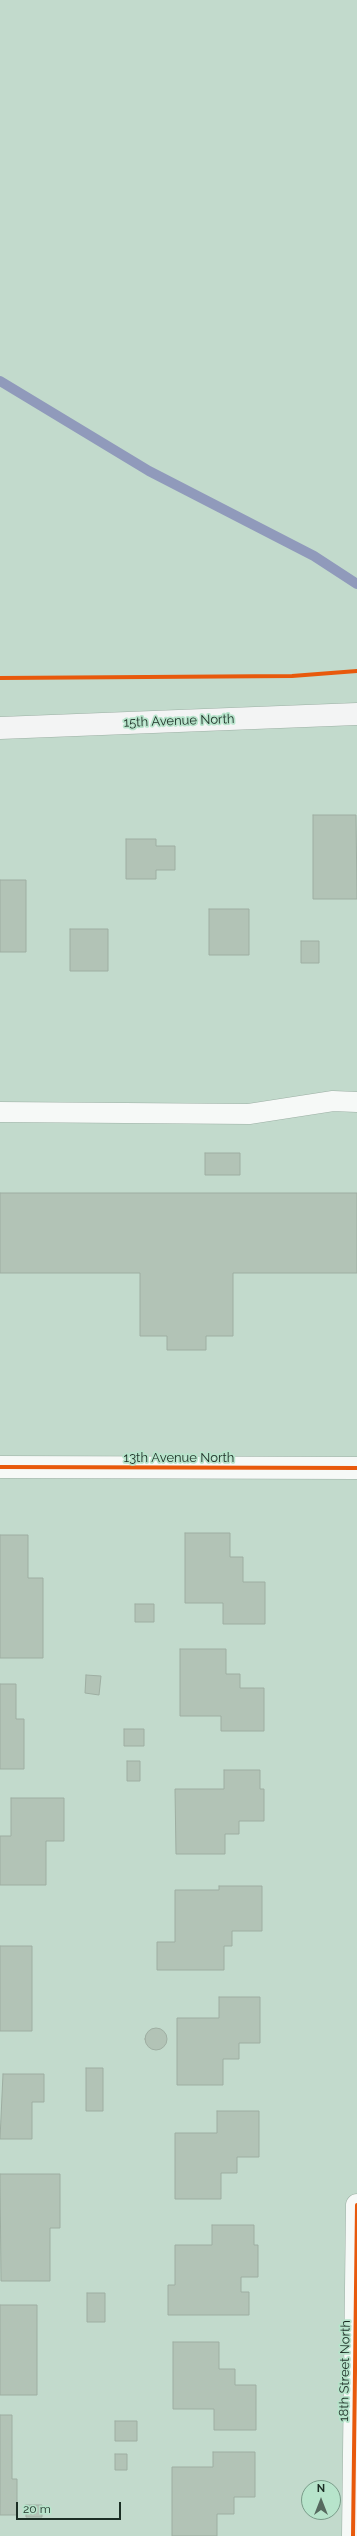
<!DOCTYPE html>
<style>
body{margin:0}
#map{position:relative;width:357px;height:2536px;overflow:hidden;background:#c2dacc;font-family:Raleway,sans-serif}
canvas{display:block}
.north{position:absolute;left:301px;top:2480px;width:40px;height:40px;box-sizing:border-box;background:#b7e4cb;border:1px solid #799b89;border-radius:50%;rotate:0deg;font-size:11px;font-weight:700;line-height:16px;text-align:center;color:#1c2e25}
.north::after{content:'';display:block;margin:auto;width:14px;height:18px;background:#566a5f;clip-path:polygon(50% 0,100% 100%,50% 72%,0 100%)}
.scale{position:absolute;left:16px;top:2502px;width:105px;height:18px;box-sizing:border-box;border:2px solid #1c2e25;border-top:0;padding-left:5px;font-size:12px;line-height:14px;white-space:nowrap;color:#1c2e25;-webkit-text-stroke:3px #b7e4cb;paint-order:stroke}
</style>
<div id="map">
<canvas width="357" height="2536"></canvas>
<div class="north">N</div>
<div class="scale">20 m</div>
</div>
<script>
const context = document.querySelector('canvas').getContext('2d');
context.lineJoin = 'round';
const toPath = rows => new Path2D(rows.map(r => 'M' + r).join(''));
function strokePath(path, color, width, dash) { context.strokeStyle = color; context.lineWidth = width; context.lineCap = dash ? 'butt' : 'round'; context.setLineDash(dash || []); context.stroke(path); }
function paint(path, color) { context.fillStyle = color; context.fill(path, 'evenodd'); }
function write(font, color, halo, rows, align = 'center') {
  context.font = font + ' Raleway,sans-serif'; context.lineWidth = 3.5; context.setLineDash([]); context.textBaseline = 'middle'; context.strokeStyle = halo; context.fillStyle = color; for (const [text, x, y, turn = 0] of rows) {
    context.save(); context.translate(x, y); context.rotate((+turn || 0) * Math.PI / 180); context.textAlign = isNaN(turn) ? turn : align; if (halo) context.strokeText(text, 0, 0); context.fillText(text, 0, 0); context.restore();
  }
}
strokePath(toPath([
 [0,381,149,471,314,556,357,584]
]), '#909abb', 10);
const building = toPath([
 [313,815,356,815,357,899,313,899,313,815],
 [126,839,156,839,156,846,175,846,175,870,156,870,156,879,126,879,126,839],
 [0,880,26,880,26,952,0,952,0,880],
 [209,909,249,909,249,955,209,955,209,909],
 [70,929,108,929,108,971,70,971,70,929],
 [301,941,319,941,319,963,301,963,301,941],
 [205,1153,240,1153,240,1175,205,1175,205,1153],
 [0,1193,357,1193,357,1273,233,1273,233,1336,206,1336,206,1350,167,1350,167,1336,140,1336,140,1273,0,1273,0,1193],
 [185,1533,230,1533,230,1557,243,1557,243,1582,265,1582,265,1624,223,1624,223,1603,185,1603,185,1533],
 [0,1535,28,1535,28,1578,43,1578,43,1658,0,1658,0,1535],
 [135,1604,154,1604,154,1622,135,1622,135,1604],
 [180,1649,226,1649,226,1674,240,1674,240,1688,264,1688,264,1731,221,1731,221,1716,180,1716,180,1649],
 [86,1675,101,1676,99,1695,85,1693,86,1675],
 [0,1684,16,1684,16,1719,24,1719,24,1769,0,1769,0,1684],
 [124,1729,144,1729,144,1746,124,1746,124,1729],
 [127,1761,140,1761,140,1781,127,1781,127,1761],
 [224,1770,260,1770,260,1789,264,1789,264,1821,239,1821,239,1834,225,1834,225,1854,176,1854,175,1789,224,1789,224,1770],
 [11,1798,64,1798,64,1841,46,1841,46,1885,0,1885,0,1836,11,1836,11,1798],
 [219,1886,262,1886,262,1931,232,1931,232,1946,224,1946,224,1970,157,1970,157,1942,175,1942,175,1890,219,1890,219,1886],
 [0,1946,32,1946,32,2031,0,2031,0,1946],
 [219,1997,260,1997,260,2043,239,2043,239,2059,223,2059,223,2085,177,2085,177,2018,219,2018,219,1997],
 '145 2039a11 11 0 1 1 22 0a11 11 0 1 1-22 0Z',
 [86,2068,103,2068,103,2111,86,2111,86,2068],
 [3,2074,44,2074,44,2102,32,2102,32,2139,0,2139,3,2074],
 [217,2111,259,2111,259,2157,237,2157,237,2173,221,2173,221,2199,175,2199,175,2133,217,2133,217,2111],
 [0,2174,60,2174,60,2228,50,2228,50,2281,1,2281,0,2174],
 [212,2225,254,2225,254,2245,258,2245,258,2277,241,2277,241,2292,249,2292,249,2315,168,2315,168,2285,175,2285,175,2245,212,2245,212,2225],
 [87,2293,105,2293,105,2322,87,2322,87,2293],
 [0,2305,37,2305,37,2395,0,2395,0,2305],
 [173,2342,219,2342,219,2369,235,2369,235,2385,256,2385,256,2430,214,2430,214,2409,173,2409,173,2342],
 [0,2415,12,2415,12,2479,17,2479,17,2515,0,2515,0,2415],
 [115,2421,137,2421,137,2441,115,2441,115,2421],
 [213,2452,255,2452,255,2497,234,2497,234,2514,217,2514,217,2536,172,2536,172,2467,213,2467,213,2452],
 [115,2454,127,2454,127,2470,115,2470,115,2454],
 [26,2505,42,2505,42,2517,26,2517,26,2505]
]);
paint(building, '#b2c3b6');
strokePath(building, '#9eaea2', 1);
const lane = toPath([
 [0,1112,249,1114,333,1101,357,1102]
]);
const street = toPath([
 [0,1467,357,1468],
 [353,2536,357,2205]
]);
const secondary = toPath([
 [0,728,357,714]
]);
strokePath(lane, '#9cafa4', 21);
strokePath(street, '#9cafa4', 23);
strokePath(secondary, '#9cafa4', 23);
strokePath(lane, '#f6f9f7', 20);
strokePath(street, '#f6f9f7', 22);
strokePath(secondary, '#f3f4f4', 22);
strokePath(toPath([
 [0,678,292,676,357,671],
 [0,1467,357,1468],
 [353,2536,357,2205]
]), '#e8590c', 4);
write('13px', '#1c2e25', '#b7e4cb', [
 ["15th Avenue North",179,721,-2],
 ["13th Avenue North",179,1458],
 ["18th Street North",345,2371,-89]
]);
</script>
